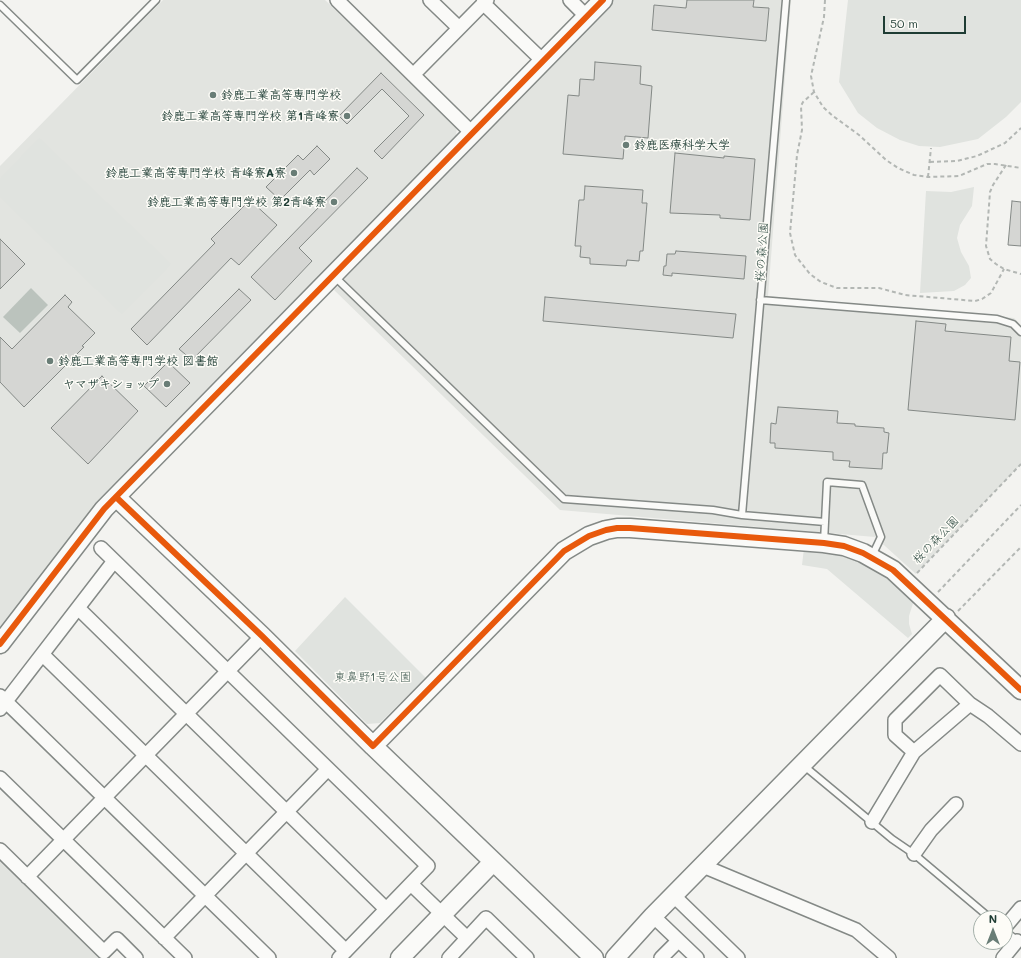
<!DOCTYPE html>
<meta charset="utf-8">
<style>
body{margin:0}
#map{position:relative;width:1021px;height:958px;overflow:hidden;background:#f3f3f0;font-family:Mali,sans-serif}
canvas{display:block}
.north{position:absolute;left:973px;top:910px;width:40px;height:40px;box-sizing:border-box;background:#fdfcf7;border:1px solid #a4b0a9;border-radius:50%;rotate:0deg;font-size:11px;font-weight:700;line-height:16px;text-align:center;color:#1f3d34}
.north::after{content:'';display:block;margin:auto;width:14px;height:18px;background:#697d76;clip-path:polygon(50% 0,100% 100%,50% 72%,0 100%)}
.scale{position:absolute;left:883px;top:16px;width:83px;height:18px;box-sizing:border-box;border:2px solid #1f3d34;border-top:0;padding-left:5px;font-size:12px;line-height:14px;white-space:nowrap;color:#1f3d34;-webkit-text-stroke:3px #fdfcf7;paint-order:stroke}
</style>
<div id="map">
<canvas width="1021" height="958"></canvas>
<div class="north">N</div>
<div class="scale">50 m</div>
</div>
<script>
const context = document.querySelector('canvas').getContext('2d');
context.lineJoin = 'round';
function paint(path, color) { context.fillStyle = color; context.fill(path, 'evenodd'); }
const toPath = rows => new Path2D(rows.map(r => 'M' + r).join(''));
function strokePath(path, color, width, dash) { context.strokeStyle = color; context.lineWidth = width; context.lineCap = dash ? 'butt' : 'round'; context.setLineDash(dash || []); context.stroke(path); }
function write(font, color, halo, rows, align = 'center') {
  context.font = font + ' Mali,"Klee One",sans-serif'; context.lineWidth = 3; context.setLineDash([]); context.textBaseline = 'middle'; context.strokeStyle = halo; context.fillStyle = color; for (const [text, x, y, turn = 0] of rows) {
    context.save(); context.translate(x, y); context.rotate((+turn || 0) * Math.PI / 180); context.textAlign = isNaN(turn) ? turn : align; if (halo) context.strokeText(text, 0, 0); context.fillText(text, 0, 0); context.restore();
  }
}
paint(toPath([
 [163,0,325,0,457,124,456,138,100,503,0,629,0,166],
 [610,0,791,0,768,296,1014,318,1021,325,1021,464,916,574,875,537,560,510,334,290],
 [0,857,104,958,0,958]
]), '#e2e4e0');
paint(toPath([
 [848,0,1021,0,1021,102,1006,117,978,139,940,147,919,146,900,140,877,128,858,113,839,82],
 [39,138,171,264,122,314,0,197,0,179],
 [974,187,972,206,960,225,957,238,961,252,969,266,971,278,965,285,954,291,920,293,926,191,951,192],
 [804,548,840,551,868,561,915,597,909,616,909,624,912,634,908,638,827,569,802,565],
 [345,597,426,678,380,723,367,724,295,651]
]), '#e0e3df');
paint(toPath([
 [31,288,48,305,20,333,3,317]
]), '#bbc3bd');
const building = toPath([
 [687,0,754,0,753,7,769,8,766,41,652,30,654,5,686,8,687,0],
 [595,62,641,66,640,84,652,86,648,138,625,136,623,159,563,154,568,95,579,96,580,79,594,80,595,62],
 [381,73,424,115,382,159,374,151,409,116,382,89,347,124,339,116,381,73],
 [317,146,330,159,314,175,310,170,280,200,266,187,298,155,303,160,317,146],
 [675,153,724,158,724,156,755,159,750,220,720,218,720,215,670,213,675,153],
 [357,168,368,178,299,248,312,261,275,300,251,277,357,168],
 [585,186,643,190,642,203,647,203,643,251,640,251,639,261,627,260,626,266,590,264,590,258,580,257,581,246,575,246,579,200,584,200,585,186],
 [250,200,277,225,239,265,231,258,147,345,131,329,215,243,211,239,250,200],
 [1012,201,1021,202,1021,246,1008,245,1012,201],
 [0,239,25,264,0,289,0,239],
 [676,251,746,256,744,279,672,273,672,276,663,275,664,266,666,266,667,254,675,254,676,251],
 [239,289,251,300,192,360,179,349,239,289],
 [65,295,72,302,68,307,95,333,82,346,84,347,24,407,0,382,0,337,12,349,65,295],
 [545,297,736,314,733,338,543,321,545,297],
 [916,321,946,324,945,331,1011,337,1009,361,1020,362,1015,420,908,410,916,321],
 [168,362,190,383,166,407,144,386,168,362],
 [102,376,138,411,88,464,51,428,102,376],
 [778,407,838,411,837,423,855,424,855,426,884,428,884,432,889,433,887,453,883,453,882,469,849,467,850,461,833,460,833,452,775,448,775,443,770,443,771,423,776,424,778,407]
]);
paint(building, '#d5d6d3');
strokePath(building, '#848986', 1);
const lane = toPath([
 [0,5,77,80,156,0],
 [334,276,564,499,713,510,742,515,825,522],
 [760,300,997,319,1013,324,1021,332],
 [742,515,786,0],
 [824,542,827,482,862,485,881,537,872,556],
 [803,765,892,839,914,854,990,918],
 [1005,931,1018,941]
]);
const street = toPath([
 [337,0,472,133],
 [430,0,459,28],
 [570,0,587,17],
 [483,3,543,61],
 [413,75,487,0],
 [101,548,428,866,339,958],
 [79,609,386,909],
 [43,655,346,951],
 [0,696,269,958],
 [0,709,114,561],
 [914,752,895,735,895,720,940,675,970,704,988,716,1021,744],
 [0,778,185,958],
 [872,822,914,752,970,704],
 [0,850,104,952,117,939,136,958],
 [914,854,931,830,956,804],
 [703,866,856,930,889,958],
 [27,877,262,636],
 [411,884,466,937],
 [674,896,738,958],
 [653,916,697,958],
 [1005,927,1021,908],
 [164,938,328,769],
 [449,958,486,918,527,958],
 [661,958,678,941],
 [1003,958,1017,941]
]);
const secondary = toPath([
 [116,497,262,636,373,746,564,551,589,536,606,530,617,528,630,528,824,543,844,546,863,553,893,570,1021,690],
 [0,644,104,509,603,0],
 [373,746,594,958],
 [400,958,493,862],
 [615,958,653,916,946,618]
]);
strokePath(lane, '#848986', 9);
strokePath(street, '#848986', 16);
strokePath(secondary, '#848986', 21);
strokePath(toPath([
 [825,0,824,17,811,76,814,92,823,107,833,116,859,135,886,160,898,168,914,175,928,177,959,176,987,164,995,164,1021,168],
 [814,92,803,102,801,106,802,130,797,155,790,233,795,255,810,274,821,282,837,288,879,288,905,295,975,301,982,299,991,293,1004,269],
 [930,162,957,161,977,156,1005,143,1021,128],
 [1006,165,993,185,990,192,986,246,990,259,996,264,1004,269,1021,274],
 [928,177,931,148],
 [917,573,1021,464],
 [938,592,1021,505],
 [958,611,1021,547]
]), '#b3b7b4', 2, [4, 3]);
strokePath(lane, '#fafaf8', 6);
strokePath(street, '#fafaf8', 13);
strokePath(secondary, '#fafaf8', 18);
strokePath(toPath([
 [116,497,262,636,373,746,564,551,589,536,606,530,617,528,630,528,824,543,844,546,863,553,893,570,1021,690],
 [0,644,104,509,603,0]
]), '#e8590c', 6);
for (const [x, y, r, color] of [
 [213,95,4,"#697d76"],
 [347,116,4,"#697d76"],
 [626,145,4,"#697d76"],
 [294,173,4,"#697d76"],
 [334,202,4,"#697d76"],
 [50,361,4,"#697d76"],
 [167,384,4,"#697d76"]
]) { const dot = new Path2D(); dot.arc(x, y, r, 0, 2 * Math.PI); context.fillStyle = color; context.fill(dot); strokePath(dot, '#fdfcf7', 1.5); }
write('bold 12px', '#1f3d34', '#fdfcf7', [
 ["鈴鹿工業高等専門学校",221,95,"left"],
 ["鈴鹿工業高等専門学校 第1青峰寮",339,116],
 ["鈴鹿医療科学大学",634,145,"left"],
 ["鈴鹿工業高等専門学校 青峰寮A寮",286,173],
 ["鈴鹿工業高等専門学校 第2青峰寮",326,202],
 ["鈴鹿工業高等専門学校 図書館",58,361,"left"],
 ["ヤマザキショップ",159,384]
], 'right');
write('12px', '#1f3d34', '#fdfcf7', [
 ["桜の森公園",762,252,-86],
 ["桜の森公園",936,540,-46]
]);
write('12px', '#435c53', '#fdfcf7', [
 ["東鼻野1号公園",373,677]
]);
</script>
